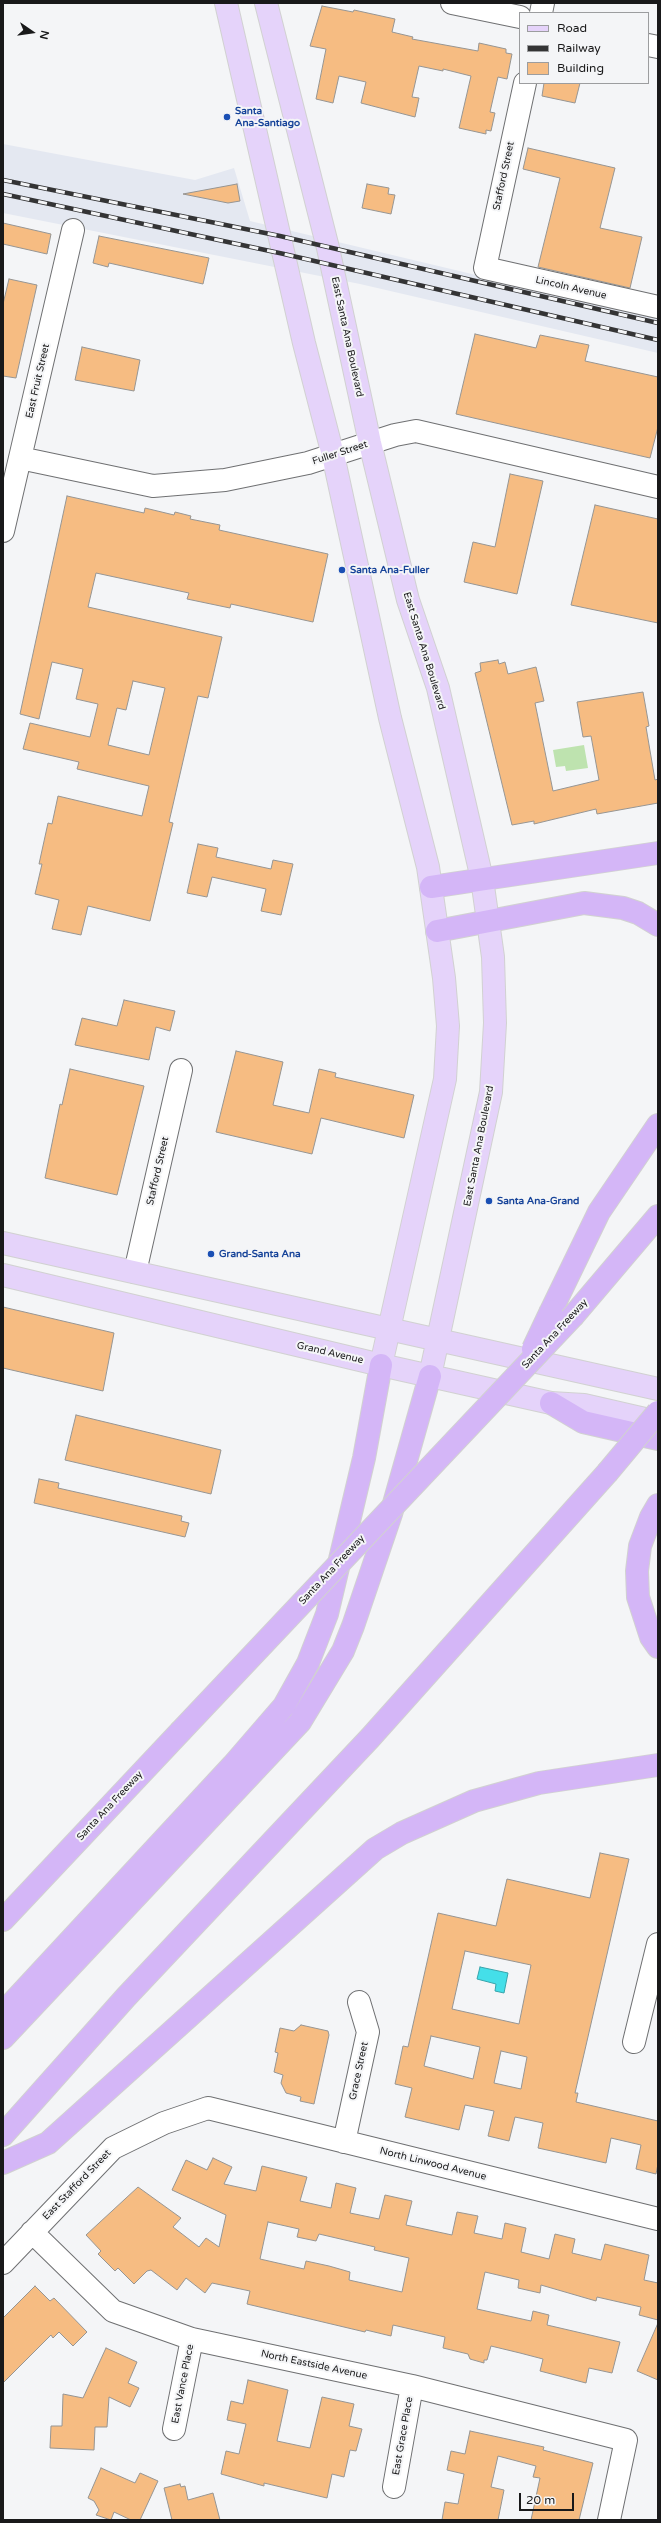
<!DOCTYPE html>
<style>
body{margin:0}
#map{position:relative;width:661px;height:2523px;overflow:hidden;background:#f4f5f7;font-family:"Varela Round",sans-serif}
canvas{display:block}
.frame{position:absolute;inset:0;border:4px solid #19191a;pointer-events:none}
.legend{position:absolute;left:519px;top:12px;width:130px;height:72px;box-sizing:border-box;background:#f4f5f7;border:1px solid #9c9d9f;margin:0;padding:5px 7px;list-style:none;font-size:12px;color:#19191a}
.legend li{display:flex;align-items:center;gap:8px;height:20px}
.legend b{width:20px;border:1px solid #9c9d9f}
.north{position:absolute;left:12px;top:12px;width:40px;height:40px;-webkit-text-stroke:3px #f4f5f7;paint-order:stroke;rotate:103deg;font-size:11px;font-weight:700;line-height:16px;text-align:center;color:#19191a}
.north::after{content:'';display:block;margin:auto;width:14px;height:18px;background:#19191a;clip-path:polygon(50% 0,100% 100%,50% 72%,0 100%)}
.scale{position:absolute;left:519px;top:2493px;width:55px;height:18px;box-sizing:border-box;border:2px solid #19191a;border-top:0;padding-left:5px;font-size:12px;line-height:14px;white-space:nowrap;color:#19191a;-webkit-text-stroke:3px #f4f5f7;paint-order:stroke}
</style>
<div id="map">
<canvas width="661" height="2523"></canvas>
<div class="frame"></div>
<ul class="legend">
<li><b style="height:5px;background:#e5d3fa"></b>Road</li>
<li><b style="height:5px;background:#343435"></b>Railway</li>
<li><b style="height:11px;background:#f6bc82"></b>Building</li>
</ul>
<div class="north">N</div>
<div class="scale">20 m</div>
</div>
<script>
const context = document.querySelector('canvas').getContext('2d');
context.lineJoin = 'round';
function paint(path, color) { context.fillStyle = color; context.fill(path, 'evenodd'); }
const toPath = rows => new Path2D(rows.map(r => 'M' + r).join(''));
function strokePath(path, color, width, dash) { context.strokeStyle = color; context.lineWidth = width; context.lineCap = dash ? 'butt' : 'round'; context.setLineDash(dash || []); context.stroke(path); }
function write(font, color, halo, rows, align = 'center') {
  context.font = font + ' "Varela Round",sans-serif'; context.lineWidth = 4; context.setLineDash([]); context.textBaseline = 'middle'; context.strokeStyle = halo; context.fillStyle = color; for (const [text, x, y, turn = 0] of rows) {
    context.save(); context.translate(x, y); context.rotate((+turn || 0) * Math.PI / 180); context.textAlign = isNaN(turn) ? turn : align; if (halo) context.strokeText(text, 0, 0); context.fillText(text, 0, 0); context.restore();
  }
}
paint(toPath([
 [3,144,195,180,234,168,250,221,543,291,658,316,658,353,360,284,3,213]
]), '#e4e8f1');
paint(toPath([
 [584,745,588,768,566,771,565,766,556,767,553,750]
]), '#bee3af');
const water = toPath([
 [480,1967,508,1973,504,1993,495,1991,496,1984,477,1979,480,1967]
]);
paint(water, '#44dfe9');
strokePath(water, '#37a4ab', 1);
const building = toPath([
 [322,6,353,12,354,10,395,19,392,32,413,37,412,39,478,51,479,43,506,49,506,53,512,54,507,79,498,77,490,112,495,113,491,131,486,130,486,134,459,128,471,76,443,69,443,71,419,66,412,97,419,98,415,117,361,103,366,82,339,76,333,103,316,99,326,49,310,46,322,6],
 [544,83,580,83,575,103,542,96,544,83],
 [528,148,615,168,600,228,642,237,630,288,538,267,560,178,523,169,528,148],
 [237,184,240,201,228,203,183,194,237,184],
 [367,184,389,188,388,194,395,195,391,214,362,208,367,184],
 [3,223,51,234,47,254,3,244,3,223],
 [99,236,209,258,203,284,109,263,108,267,93,263,99,236],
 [9,279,37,285,16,378,3,376,3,304,9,279],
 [475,334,536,348,540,335,589,345,585,361,658,377,658,427,650,458,456,414,475,334],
 [82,347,140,360,134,391,75,380,82,347],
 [510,474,543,481,517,594,464,582,473,542,495,547,510,474],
 [67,496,144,513,145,508,174,515,175,512,191,516,190,519,220,525,219,530,328,554,313,622,231,604,230,608,187,599,189,593,96,573,88,607,222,637,208,698,198,696,169,822,173,823,150,921,88,906,81,935,52,929,59,900,35,894,42,864,39,864,48,823,52,824,58,796,142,816,149,786,77,769,79,762,23,749,30,723,90,737,98,704,76,699,83,669,52,662,39,719,20,714,67,496],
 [133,681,165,688,149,755,108,745,117,708,126,710,133,681],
 [595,505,658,519,658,623,571,605,595,505],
 [498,660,499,664,505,662,508,674,536,667,544,701,535,703,553,791,599,780,591,736,583,737,577,702,643,692,649,726,646,727,655,780,658,779,658,803,597,814,596,809,534,824,534,821,512,825,475,673,481,671,480,663,498,660],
 [198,844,218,848,216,857,271,869,273,860,293,864,281,915,261,911,266,889,212,877,207,897,187,893,198,844],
 [124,1000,175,1011,170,1031,156,1027,149,1060,75,1045,82,1018,117,1026,124,1000],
 [236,1051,283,1062,273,1105,309,1113,319,1069,336,1073,335,1077,414,1095,404,1138,321,1118,312,1154,216,1132,236,1051],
 [70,1069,144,1086,117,1195,45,1178,60,1104,62,1105,70,1069],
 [3,1307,114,1333,103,1391,3,1368,3,1307],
 [76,1415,221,1450,211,1494,65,1460,76,1415],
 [39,1479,59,1483,58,1488,182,1516,181,1521,189,1523,185,1537,34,1503,39,1479],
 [600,1853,629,1859,575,2093,578,2093,576,2102,658,2121,658,2164,656,2174,636,2169,641,2145,611,2138,606,2163,538,2148,543,2123,515,2117,509,2141,488,2136,494,2111,465,2105,459,2130,405,2117,412,2088,395,2084,403,2046,408,2047,438,1913,496,1926,507,1879,590,1898,600,1853],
 [465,1951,531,1965,519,2024,452,2009,465,1951],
 [431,2036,480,2047,473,2079,424,2066,431,2036],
 [501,2051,527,2057,521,2089,494,2083,501,2051],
 [301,2025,328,2031,329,2035,314,2104,300,2101,301,2097,286,2093,281,2083,283,2075,274,2072,278,2053,275,2052,280,2028,294,2031,301,2025],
 [213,2158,232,2167,224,2184,256,2191,262,2166,307,2177,300,2201,331,2208,336,2183,356,2188,350,2213,379,2219,385,2195,412,2201,406,2225,452,2235,457,2212,478,2216,474,2233,502,2239,505,2223,526,2228,521,2252,549,2259,555,2234,575,2239,572,2253,601,2260,605,2244,649,2255,644,2280,658,2283,658,2320,639,2315,641,2307,597,2297,596,2301,541,2285,540,2293,518,2288,519,2280,485,2272,477,2309,531,2321,533,2311,549,2315,547,2325,620,2342,612,2373,589,2368,586,2383,540,2371,543,2359,520,2353,491,2346,487,2360,484,2360,484,2363,470,2359,468,2354,443,2348,445,2337,393,2325,391,2336,366,2330,365,2332,247,2304,250,2291,212,2283,205,2293,186,2278,177,2290,151,2270,147,2271,134,2284,118,2268,115,2271,98,2254,101,2251,86,2235,138,2187,181,2218,173,2227,199,2247,206,2238,219,2247,226,2215,172,2190,186,2160,207,2170,213,2158],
 [268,2222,299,2229,297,2237,316,2241,319,2234,375,2247,374,2250,409,2258,402,2292,349,2280,350,2272,329,2266,306,2261,304,2269,260,2259,268,2222],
 [35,2286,50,2301,54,2298,87,2332,73,2346,59,2332,53,2338,51,2335,3,2383,3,2318,35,2286],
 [658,2323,658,2380,637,2371,658,2323],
 [106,2348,137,2362,128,2383,139,2388,130,2407,109,2397,107,2427,95,2427,94,2450,50,2448,51,2426,62,2426,63,2394,83,2398,106,2348],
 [248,2380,288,2390,277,2441,310,2448,322,2397,354,2404,349,2426,362,2429,356,2451,350,2450,344,2477,332,2474,327,2498,264,2483,264,2486,221,2474,226,2451,239,2454,246,2424,227,2420,231,2401,243,2404,248,2380],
 [470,2431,544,2447,543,2450,593,2463,579,2520,531,2520,540,2478,533,2477,536,2466,498,2456,491,2487,504,2490,498,2520,442,2520,445,2502,458,2504,464,2474,447,2470,451,2451,465,2454,470,2431],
 [101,2468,135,2483,140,2473,158,2481,140,2520,131,2520,114,2512,111,2520,96,2515,99,2510,94,2501,88,2498,101,2468],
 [180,2484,181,2487,185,2486,188,2500,213,2493,220,2520,172,2520,164,2488,180,2484]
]);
paint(building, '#f6bc82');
strokePath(building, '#969593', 1);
const minor = toPath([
 [452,3,520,17],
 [541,13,543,3],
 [648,45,658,47],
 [525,83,485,268,658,307],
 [20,458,153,486,225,480,308,463,395,435,416,431,658,487],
 [3,531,73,230],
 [135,1272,181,1070],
 [634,2042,658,1944],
 [344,2142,368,2032,359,2002],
 [32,2232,113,2311,192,2339,412,2386,626,2440,609,2520],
 [3,2263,113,2148,164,2123,208,2108,658,2219],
 [174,2429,192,2339],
 [394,2487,412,2386]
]);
const major = toPath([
 [226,3,304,343,333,455,390,718,428,867,444,978,448,1026,445,1079,381,1365],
 [266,3,328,248,370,443,408,600,438,688,482,879,493,957,495,1023,491,1092,430,1376],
 [3,1243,658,1389],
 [3,1275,381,1365,551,1403,584,1405,658,1422]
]);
const highway = toPath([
 [431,887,658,853],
 [437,931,584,903,623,908,638,913,658,925],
 [551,1311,599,1212,658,1125],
 [574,1315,658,1216],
 [551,1403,583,1422,658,1439],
 [658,1505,651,1517,640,1546,637,1571,638,1597,651,1637,658,1647],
 [3,1920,180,1732],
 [3,2013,233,1765,284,1706,308,1663,327,1614,364,1458,381,1365],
 [3,2038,300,1722,343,1651,353,1626,391,1514,430,1376],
 [3,2135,126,1997,370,1738,607,1473],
 [3,2163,48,2143,375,1849,402,1833,474,1801,539,1783,658,1765]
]);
strokePath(minor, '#6f7072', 24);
strokePath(major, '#d1d1d1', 24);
strokePath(highway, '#d1d1d1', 24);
strokePath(minor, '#fff', 22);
strokePath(major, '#e5d3fa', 22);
strokePath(highway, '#d4b6f7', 22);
const rail = toPath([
 [3,180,280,236,658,323],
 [3,194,284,254,658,340]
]);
strokePath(rail, '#343435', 4.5);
strokePath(rail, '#f4f5f7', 3, [9]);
const highwayBridge = toPath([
 [533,1349,551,1311],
 [607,1473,658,1412],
 [180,1732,574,1315]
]);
strokePath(highwayBridge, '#d1d1d1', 24, []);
strokePath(highwayBridge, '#d4b6f7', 22);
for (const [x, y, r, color] of [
 [227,117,4,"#1a4fb4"],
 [342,570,4,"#1a4fb4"],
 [489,1201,4,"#1a4fb4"],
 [211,1254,4,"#1a4fb4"]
]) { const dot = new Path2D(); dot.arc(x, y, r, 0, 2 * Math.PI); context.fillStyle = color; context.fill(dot); strokePath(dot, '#f4f5f7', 1.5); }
write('bold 10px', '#164399', '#f4f5f7', [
 ["Santa",235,111],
 ["Ana-Santiago",235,123],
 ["Santa Ana-Fuller",350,570],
 ["Santa Ana-Grand",497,1201],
 ["Grand-Santa Ana",219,1254]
], 'left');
write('10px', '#19191a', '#f4f5f7', [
 ["Stafford Street",504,176,-78],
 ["Lincoln Avenue",571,288,13],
 ["East Santa Ana Boulevard",347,337,78],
 ["East Fruit Street",38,381,-77],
 ["Fuller Street",340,453,-18],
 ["East Santa Ana Boulevard",424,651,73],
 ["East Santa Ana Boulevard",479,1146,-79],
 ["Stafford Street",158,1171,-77],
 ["Santa Ana Freeway",555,1334,-47],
 ["Grand Avenue",330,1353,13],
 ["Santa Ana Freeway",332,1570,-47],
 ["Santa Ana Freeway",110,1806,-47],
 ["Grace Street",359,2071,-78],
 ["North Linwood Avenue",433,2164,14],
 ["East Stafford Street",77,2185,-46],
 ["North Eastside Avenue",314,2365,12],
 ["East Vance Place",183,2384,-79],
 ["East Grace Place",403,2436,-80]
]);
</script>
